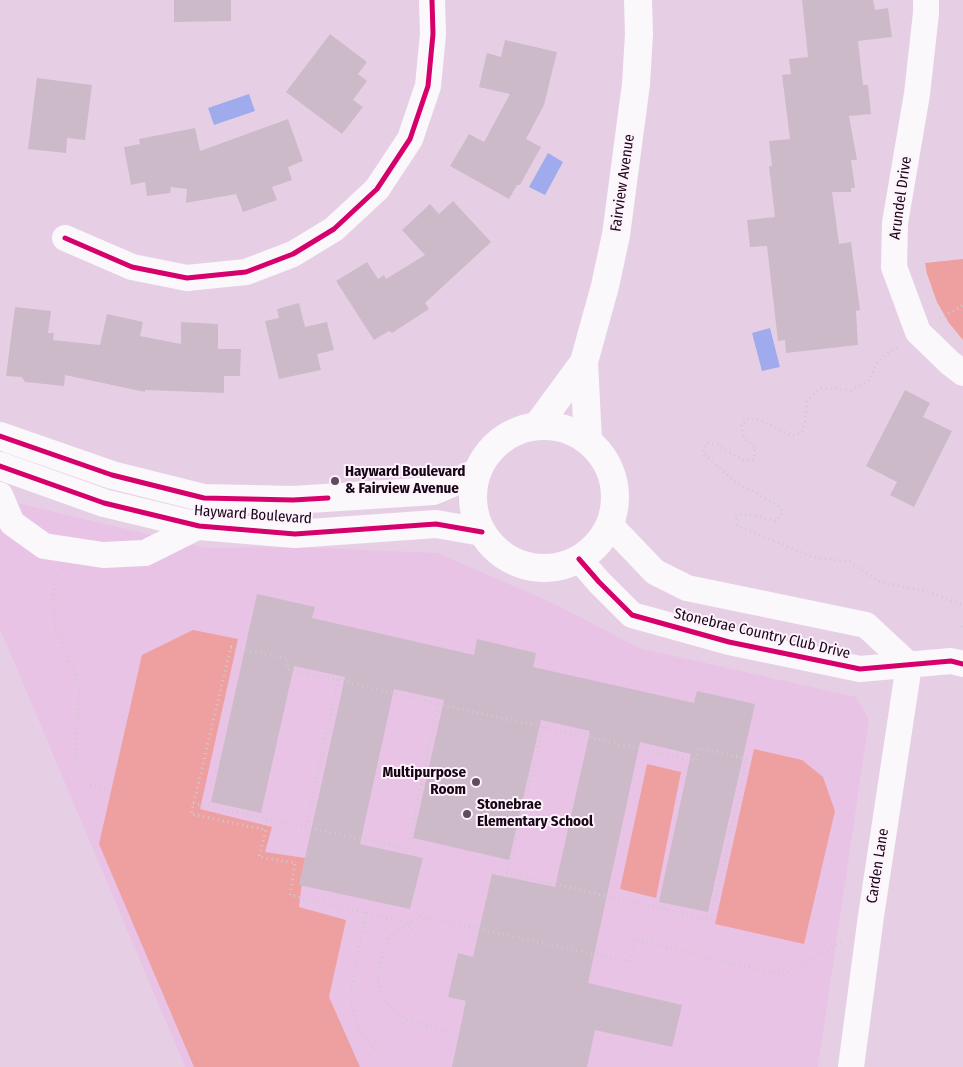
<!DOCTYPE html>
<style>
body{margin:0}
canvas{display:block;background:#e6cfe4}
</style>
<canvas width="963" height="1067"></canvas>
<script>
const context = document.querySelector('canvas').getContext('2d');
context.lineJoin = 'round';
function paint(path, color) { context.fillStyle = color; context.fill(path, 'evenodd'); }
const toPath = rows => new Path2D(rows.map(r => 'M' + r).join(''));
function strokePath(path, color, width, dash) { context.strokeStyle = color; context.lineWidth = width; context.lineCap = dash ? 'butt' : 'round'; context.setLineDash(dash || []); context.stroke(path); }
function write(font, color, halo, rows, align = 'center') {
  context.font = font + ' "Fira Sans Condensed",sans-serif'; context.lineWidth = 4; context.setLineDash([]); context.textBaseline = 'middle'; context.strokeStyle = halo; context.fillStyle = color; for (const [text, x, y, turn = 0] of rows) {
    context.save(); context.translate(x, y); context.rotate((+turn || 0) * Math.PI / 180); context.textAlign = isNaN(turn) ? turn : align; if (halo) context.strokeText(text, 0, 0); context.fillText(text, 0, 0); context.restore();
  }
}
paint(toPath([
 [0,499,206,548,295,547,438,553,559,606,639,648,856,697,869,720,818,1067,185,1067,0,629]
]), '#e8c3e5');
paint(toPath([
 [963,259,963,340,949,323,937,302,927,274,925,263],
 [193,630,238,639,200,809,272,827,265,852,305,858,299,907,346,920,329,997,360,1067,194,1067,99,844,142,655],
 [754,749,802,760,823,777,835,811,804,944,715,924],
 [647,764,681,772,656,898,620,889]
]), '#eea0a0');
paint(toPath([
 [249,94,255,111,214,125,208,108],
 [548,153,563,162,545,195,529,187],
 [770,328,780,367,762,371,752,333]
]), '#9fabed');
paint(toPath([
 [174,0,231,0,231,21,174,22],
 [802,0,873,0,875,10,888,8,892,37,858,41,863,85,868,85,871,114,849,116,857,160,851,160,855,188,851,188,851,192,832,192,839,244,851,242,860,310,856,311,858,345,786,353,785,340,778,341,767,246,750,247,747,220,775,217,769,166,772,166,769,141,790,139,782,75,791,74,789,59,808,57],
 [330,34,367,62,358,74,367,81,353,100,363,107,342,134,286,92],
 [505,40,557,52,544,105,526,139,541,147,520,185,517,185,509,199,450,166,469,134,484,142,510,94,479,87,487,53,501,57],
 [37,78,92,85,85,140,67,138,66,153,28,149],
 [288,119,303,161,288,167,292,180,272,187,277,200,243,212,236,194,186,203,187,189,171,187,170,193,147,196,145,182,131,185,124,147,140,144,139,139,195,128,200,151],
 [453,201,491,242,425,303,429,309,392,333,389,331,374,340,336,281,367,262,378,279,384,275,386,279,425,255,402,230,430,204,439,214],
 [299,303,305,327,327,322,334,350,317,354,321,370,279,379,265,321,279,318,277,309],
 [15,307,51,311,48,333,54,333,53,340,100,345,107,314,143,322,140,336,181,344,181,322,218,324,218,349,241,349,240,376,224,376,224,393,145,390,145,392,65,375,64,386,25,382,22,377,6,376],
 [905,390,930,403,923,417,952,431,914,507,890,495,897,482,866,466],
 [257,594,315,607,312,618,474,655,477,639,536,653,533,667,694,703,697,691,755,704,708,912,659,902,691,754,640,742,588,983,682,1005,672,1047,595,1030,587,1067,452,1067,466,1001,448,997,458,953,473,957,492,874,555,887,590,731,541,720,509,860,413,838,444,700,394,689,360,844,423,858,410,909,299,885,345,677,294,666,261,813,211,802]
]), '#cdbac8');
strokePath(toPath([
 [940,319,963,305],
 [897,347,879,360,868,382,851,390,821,388,807,401,805,422,802,432,792,436,762,421,749,418,741,425,744,438,755,447,754,459,744,461,716,444,706,443,703,453,734,481,779,506,783,513,776,521,744,514,735,516,738,526,813,557,850,562,880,582,929,592,963,606],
 [57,574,53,595,56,629,80,685,75,758,91,785,111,791],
 [962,627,963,623],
 [438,704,543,727,695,761,699,748,747,759,711,920,507,873,543,727],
 [193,803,408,849,438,704,338,680],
 [306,827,338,680,287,669,288,659,231,647,191,814,266,830,259,857,295,863,290,895,409,923,420,941],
 [366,912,351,989,352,1008,361,1033,390,1067],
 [451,1033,407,1020,386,1004,378,980,382,954,389,936,421,916,629,962,635,939,723,961,784,974,841,943]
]), '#d0c9d0', 3, [1, 4]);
strokePath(toPath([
 [926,0,926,13,917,94,895,223,894,267,918,332,950,363,963,373],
 [65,238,132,267,187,278,246,272,293,254,334,229,377,189,410,139,428,86,433,34,432,0],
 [0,495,12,523,44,546,103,555,145,553,199,526],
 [610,525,655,572,687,588,866,625,909,665],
 [579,559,599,582,632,615,729,642,860,669,951,661,963,664],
 [851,1067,871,916,909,665]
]), '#fbf8fb', 26);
strokePath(toPath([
 [537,426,584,362],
 '473 497a71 71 0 1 1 142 0a71 71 0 1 1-142 0Z',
 [0,436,112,475,204,498,293,500,433,491,476,473],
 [588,441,584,362,605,286,616,235,636,84,639,34,638,0],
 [0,466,104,503,199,526,295,534,436,524,482,532]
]), '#fbf8fb', 28);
strokePath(toPath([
 [65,238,132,267,187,278,246,272,293,254,334,229,377,189,410,139,428,86,433,34,432,0],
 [0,436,112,475,204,498,293,500,328,498],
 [0,466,104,503,199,526,295,534,436,524,482,532],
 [579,559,599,582,632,615,729,642,860,669,951,661,963,664]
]), '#d6006c', 5);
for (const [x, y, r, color] of [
 [335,481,5,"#5e4d5d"],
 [476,782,5,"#5e4d5d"],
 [467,814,5,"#5e4d5d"]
]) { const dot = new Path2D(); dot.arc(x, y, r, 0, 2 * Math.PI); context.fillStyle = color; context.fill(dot); strokePath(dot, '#fff1fd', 2); }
write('15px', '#150714', '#fff1fd', [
 ["Fairview Avenue",623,183,-82],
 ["Arundel Drive",901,198,-82],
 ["Hayward Boulevard",253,515,4],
 ["Stonebrae Country Club Drive",762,634,13],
 ["Carden Lane",878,866,-81]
]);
write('bold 15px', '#150714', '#fff1fd', [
 ["Hayward Boulevard",345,472],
 ["& Fairview Avenue",345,489],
 ["Multipurpose",466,773,"right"],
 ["Room",466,790,"right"],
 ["Stonebrae",477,805],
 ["Elementary School",477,822]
], 'left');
</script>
